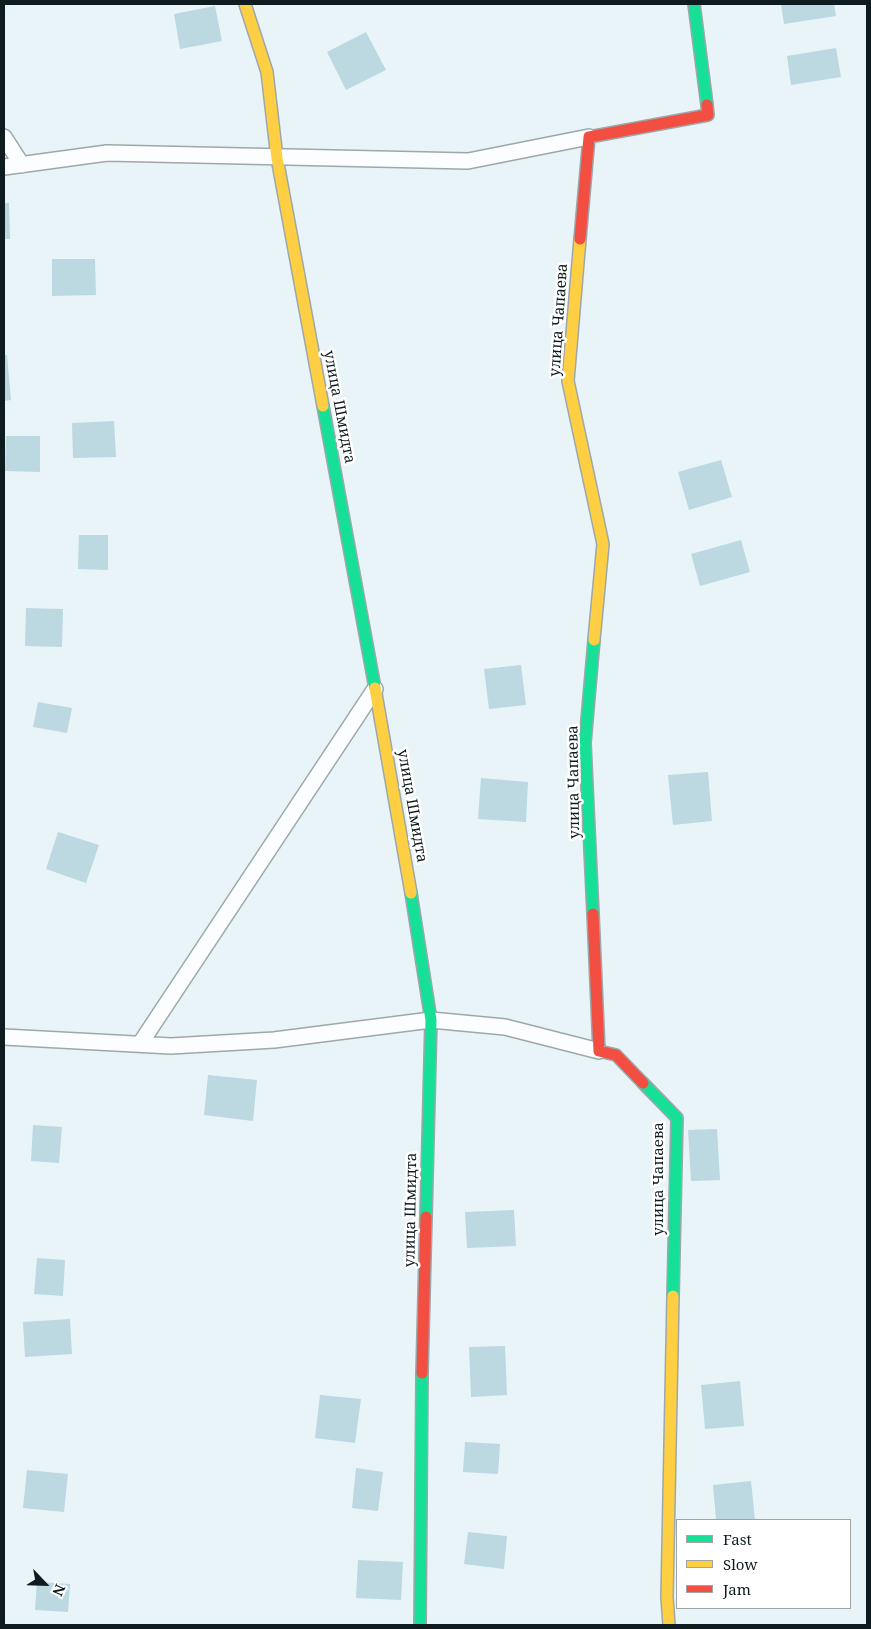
<!DOCTYPE html>
<meta charset="utf-8">
<style>
body{margin:0}
#map{position:relative;width:871px;height:1629px;overflow:hidden;background:#e9f4f8;font-family:"Noto Serif",serif}
canvas{display:block}
.frame{position:absolute;inset:0;border:5px solid #0e1b1f;pointer-events:none}
.legend{position:absolute;left:676px;top:1519px;width:175px;height:90px;box-sizing:border-box;background:#fff;border:1px solid #9fa4a5;margin:0;padding:6px 9px;list-style:none;font-size:15px;color:#0e1b1f}
.legend li{display:flex;align-items:center;gap:10px;height:25px}
.legend b{width:25px;border:1px solid #9fa4a5}
.north{position:absolute;left:20px;top:1559px;width:50px;height:50px;-webkit-text-stroke:4px #fff;paint-order:stroke;rotate:114deg;font-size:14px;font-weight:700;line-height:20px;text-align:center;color:#0e1b1f}
.north::after{content:'';display:block;margin:auto;width:18px;height:22px;background:#0e1b1f;clip-path:polygon(50% 0,100% 100%,50% 72%,0 100%)}
</style>
<div id="map">
<canvas width="871" height="1629"></canvas>
<div class="frame"></div>
<ul class="legend">
<li><b style="height:6px;background:#16e098"></b>Fast</li>
<li><b style="height:6px;background:#ffcf43"></b>Slow</li>
<li><b style="height:6px;background:#f24e42"></b>Jam</li>
</ul>
<div class="north">N</div>
</div>
<script>
const context = document.querySelector('canvas').getContext('2d');
context.lineJoin = 'round';
function paint(path, color) { context.fillStyle = color; context.fill(path, 'evenodd'); }
const toPath = rows => new Path2D(rows.map(r => 'M' + r).join(''));
function strokePath(path, color, width, dash) { context.strokeStyle = color; context.lineWidth = width; context.lineCap = dash ? 'butt' : 'round'; context.setLineDash(dash || []); context.stroke(path); }
function write(font, color, halo, rows, align = 'center') {
  context.font = font + ' "Noto Serif",serif'; context.lineWidth = 5; context.setLineDash([]); context.textBaseline = 'middle'; context.strokeStyle = halo; context.fillStyle = color; for (const [text, x, y, turn = 0] of rows) {
    context.save(); context.translate(x, y); context.rotate((+turn || 0) * Math.PI / 180); context.textAlign = isNaN(turn) ? turn : align; if (halo) context.strokeText(text, 0, 0); context.fillText(text, 0, 0); context.restore();
  }
}
paint(toPath([
 [781,4,834,4,836,16,784,24],
 [215,6,222,41,180,49,174,14],
 [366,32,386,70,346,90,327,52],
 [836,48,841,77,791,85,787,56],
 [4,203,9,203,10,239,4,239],
 [52,259,95,259,96,295,52,296],
 [4,355,7,355,11,400,4,401],
 [114,421,116,457,73,458,72,423],
 [6,436,40,436,40,472,5,471],
 [721,460,732,497,689,510,678,472],
 [79,535,108,535,108,570,78,569],
 [741,540,750,572,700,586,691,554],
 [26,608,63,609,62,647,25,646],
 [521,665,526,705,489,709,484,669],
 [38,702,72,708,67,733,33,727],
 [708,772,712,821,673,825,668,775],
 [481,778,528,782,526,822,478,819],
 [58,832,99,845,86,883,46,869],
 [208,1075,257,1080,253,1121,204,1115],
 [33,1125,62,1127,59,1163,31,1161],
 [717,1129,720,1180,691,1181,688,1130],
 [514,1210,516,1246,467,1248,465,1212],
 [37,1258,65,1260,63,1296,34,1294],
 [70,1319,72,1354,25,1357,23,1322],
 [505,1346,507,1395,471,1397,469,1347],
 [740,1381,744,1426,705,1429,701,1385],
 [320,1395,361,1399,355,1443,315,1438],
 [465,1442,500,1444,498,1474,463,1472],
 [356,1468,383,1472,378,1511,352,1508],
 [27,1470,68,1474,64,1512,23,1508],
 [751,1481,755,1520,716,1520,713,1485],
 [468,1532,507,1536,504,1569,464,1564],
 [358,1560,403,1562,401,1600,356,1598],
 [37,1582,70,1584,68,1612,35,1610]
]), '#bcd8e0');
const lane = toPath([
 [4,137,22,165],
 [4,167,107,153,468,161,589,137],
 [4,1037,171,1046,274,1040,431,1020,505,1027,599,1051],
 [140,1044,375,689]
]);
const fast = toPath([
 [694,4,707,105],
 [323,406,375,688],
 [411,893,431,1020,426,1217],
 [593,914,585,743,594,640],
 [643,1083,677,1118,673,1296],
 [420,1625,422,1373]
]);
const slow = toPath([
 [245,4,267,72,277,158,323,406],
 [580,239,568,381,603,544,594,640],
 [375,688,411,893],
 [669,1625,667,1597,673,1296]
]);
const jam = toPath([
 [580,239,589,137,708,115,707,105],
 [593,914,599,1051,616,1055,643,1083],
 [422,1373,426,1217]
]);
strokePath(lane, '#9ca8ab', 18);
strokePath(fast, '#9ca8ab', 14);
strokePath(slow, '#9ca8ab', 14);
strokePath(jam, '#9ca8ab', 14);
strokePath(lane, '#fcfdfe', 15);
strokePath(fast, '#16e098', 11);
strokePath(slow, '#ffcf43', 11);
strokePath(jam, '#f24e42', 11);
write('15px', '#0e1b1f', '#fff', [
 ["улица Чапаева",559,320,-86],
 ["улица Шмидта",339,407,79],
 ["улица Чапаева",574,782,-91],
 ["улица Шмидта",412,806,80],
 ["улица Чапаева",659,1179,-90],
 ["улица Шмидта",411,1210,-89]
]);
</script>
